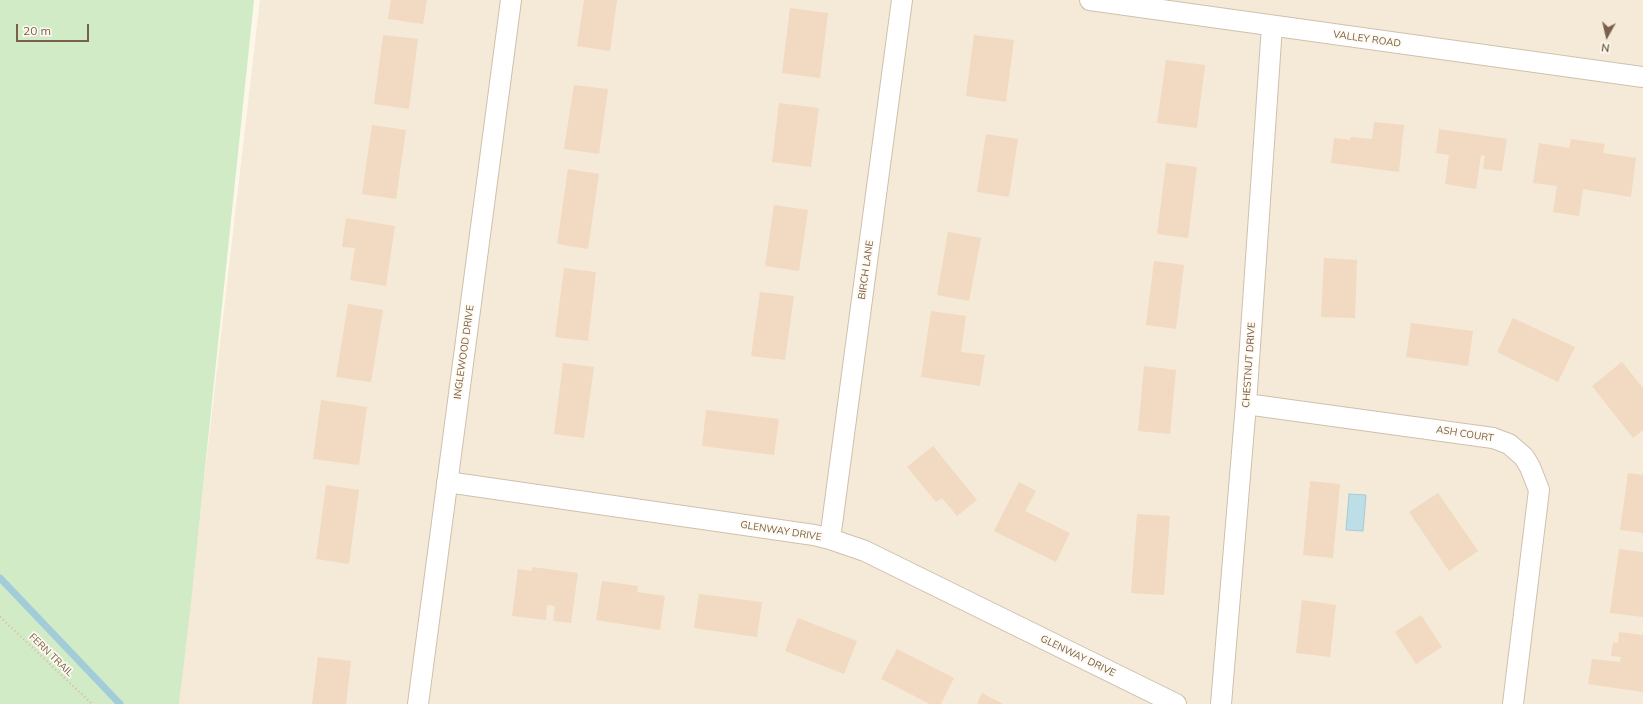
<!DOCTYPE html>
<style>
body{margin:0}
#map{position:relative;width:1643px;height:704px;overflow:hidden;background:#fdf7e9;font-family:Mulish,sans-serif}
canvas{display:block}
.north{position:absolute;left:1587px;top:16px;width:40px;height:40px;-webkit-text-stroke:3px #fffaf0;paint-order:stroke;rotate:188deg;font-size:11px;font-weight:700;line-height:16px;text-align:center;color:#78604c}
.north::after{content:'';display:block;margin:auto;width:14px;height:18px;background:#78604c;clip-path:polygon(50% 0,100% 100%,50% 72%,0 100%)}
.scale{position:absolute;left:16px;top:24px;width:73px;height:18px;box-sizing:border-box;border:2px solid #78604c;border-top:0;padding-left:5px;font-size:12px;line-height:14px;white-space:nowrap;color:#78604c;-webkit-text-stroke:3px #fffaf0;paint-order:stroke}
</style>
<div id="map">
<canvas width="1643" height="704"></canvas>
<div class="north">N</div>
<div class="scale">20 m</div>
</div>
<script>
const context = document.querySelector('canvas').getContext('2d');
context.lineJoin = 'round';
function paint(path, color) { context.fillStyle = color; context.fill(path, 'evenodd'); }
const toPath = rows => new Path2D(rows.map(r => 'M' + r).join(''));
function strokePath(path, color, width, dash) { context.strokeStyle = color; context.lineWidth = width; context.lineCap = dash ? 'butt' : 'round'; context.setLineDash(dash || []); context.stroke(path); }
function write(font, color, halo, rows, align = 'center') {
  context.font = font + ' Mulish,sans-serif'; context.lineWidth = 3.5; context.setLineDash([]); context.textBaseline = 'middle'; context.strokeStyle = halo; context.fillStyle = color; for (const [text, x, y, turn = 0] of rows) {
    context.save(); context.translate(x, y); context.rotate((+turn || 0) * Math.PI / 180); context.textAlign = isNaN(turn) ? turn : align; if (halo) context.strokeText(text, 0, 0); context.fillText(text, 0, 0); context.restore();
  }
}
paint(toPath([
 [260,0,1643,0,1643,704,178,704]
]), '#f5ead7');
paint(toPath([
 [0,0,254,0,190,612,179,704,0,704]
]), '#d2ebc7');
const water = toPath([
 [1349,494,1366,495,1363,531,1346,530,1349,494]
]);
paint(water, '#bddde7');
strokePath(water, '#a3ccd9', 1);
strokePath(toPath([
 [0,578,120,704]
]), '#a3ccd9', 7);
paint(toPath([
 [391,0,427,0,423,24,388,19],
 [584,0,617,0,610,51,577,46],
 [790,8,828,13,820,78,782,73],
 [383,35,418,39,409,109,374,104],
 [974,35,1014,40,1006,102,966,96],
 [1166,60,1205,65,1197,128,1157,123],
 [574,85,608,89,599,154,564,149],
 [779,103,819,108,811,167,772,162],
 [1374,122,1404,125,1399,172,1331,163,1334,138,1350,140,1351,137,1372,139],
 [372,125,406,130,396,199,362,194],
 [1439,129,1507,139,1502,171,1483,169,1485,156,1481,155,1476,189,1445,184,1449,155,1436,153],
 [986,134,1018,139,1009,197,977,192],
 [1571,139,1605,144,1603,153,1636,158,1631,197,1583,189,1579,216,1553,212,1557,186,1533,183,1539,143,1569,148],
 [1166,163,1197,167,1188,238,1157,234],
 [568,169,599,174,588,249,557,244],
 [774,205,808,210,799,271,765,266],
 [346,218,395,226,386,286,350,280,355,248,342,247],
 [948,232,981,238,969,301,937,295],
 [1324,258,1357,260,1355,318,1321,317],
 [1154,261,1184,265,1176,329,1146,325],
 [564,268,596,272,588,341,555,337],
 [760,292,794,296,785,360,751,356],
 [348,304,383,310,371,382,336,377],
 [931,311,966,316,961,352,985,355,980,386,921,377],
 [1513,318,1575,347,1558,382,1497,352],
 [1411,323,1473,331,1468,366,1406,357],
 [1622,362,1643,388,1643,430,1633,438,1592,386],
 [563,363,594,367,584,438,554,434],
 [1144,366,1176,370,1170,434,1138,431],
 [321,400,367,407,359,465,313,459],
 [706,410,779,419,774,455,702,446],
 [933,446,977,500,957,516,942,498,936,502,907,467],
 [1628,473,1643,475,1643,533,1620,530],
 [1310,481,1340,484,1333,558,1303,555],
 [1019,482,1036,491,1025,511,1070,533,1056,562,994,531],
 [326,485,359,490,349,564,316,559],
 [1438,493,1478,551,1449,571,1409,512],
 [1137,514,1170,516,1164,595,1131,593],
 [1619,549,1643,552,1643,617,1610,613],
 [532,567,578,573,571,623,553,621,555,606,547,605,546,620,512,616,518,569,532,571],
 [602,581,638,586,637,592,665,596,660,630,596,620],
 [699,594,762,602,757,637,694,628],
 [1302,600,1336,605,1330,657,1296,653],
 [1421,615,1442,647,1416,664,1395,632],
 [798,618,857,641,844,674,785,651],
 [1619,632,1643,635,1643,692,1588,684,1592,659,1620,662,1621,657,1611,656,1613,642,1618,643],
 [897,649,954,678,941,704,930,704,881,679],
 [318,657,351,661,346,704,312,704],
 [982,693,1003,704,977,704]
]), '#f2d9c1');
const street = toPath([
 [1090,0,1643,77],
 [1246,404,1493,438,1509,444,1524,457,1530,467,1539,490,1513,704],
 [447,482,814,535,830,539,865,551,1176,704],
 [830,539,902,0],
 [418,704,511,0],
 [1221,704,1246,404,1272,26]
]);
strokePath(street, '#cfc0ae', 22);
strokePath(toPath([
 [0,617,92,704]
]), '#d8bca3', 2.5, [1, 3]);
strokePath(street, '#fff', 20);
write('10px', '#78604c', '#fffaf0', [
 ["VALLEY ROAD",1367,39,8],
 ["BIRCH LANE",866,270,-82],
 ["INGLEWOOD DRIVE",464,352,-82],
 ["CHESTNUT DRIVE",1249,365,-86],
 ["ASH COURT",1465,434,9],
 ["GLENWAY DRIVE",781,531,9],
 ["FERN TRAIL",51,655,44],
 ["GLENWAY DRIVE",1078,656,26]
]);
</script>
